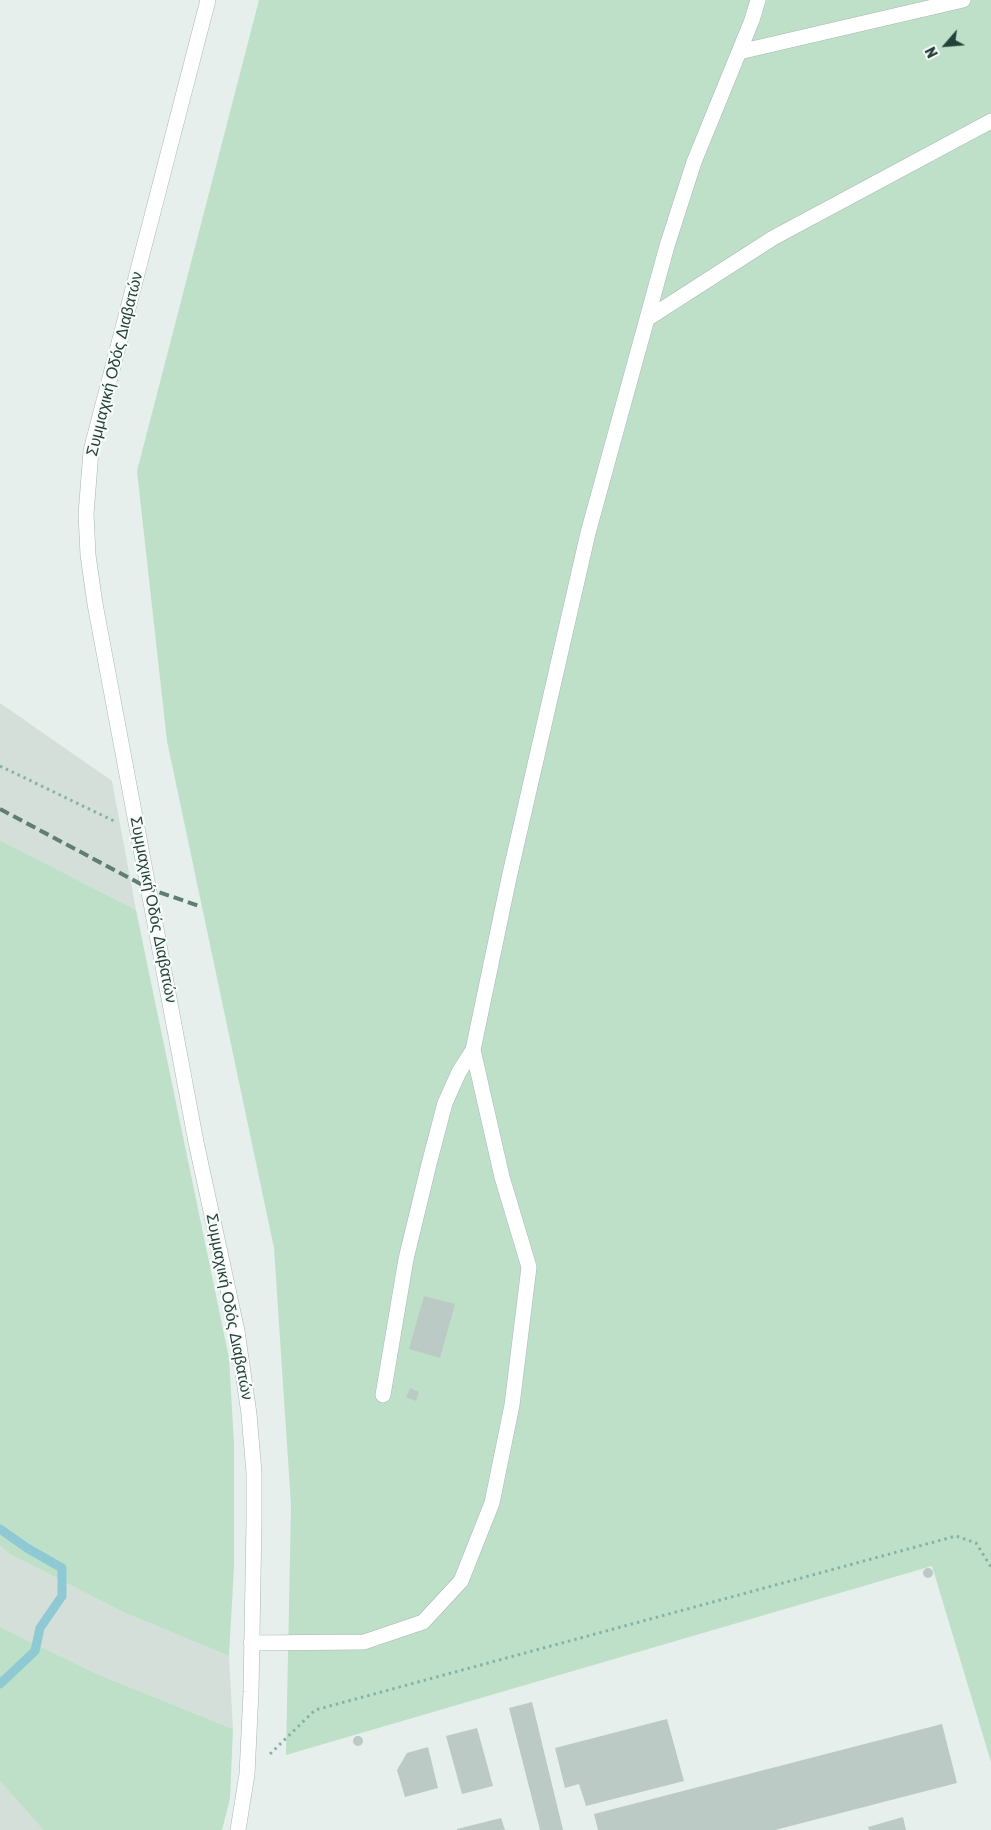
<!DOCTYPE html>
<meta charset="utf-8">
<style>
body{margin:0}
#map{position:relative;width:991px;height:1830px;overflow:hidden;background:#e6efeb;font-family:Rubik,sans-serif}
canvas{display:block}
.north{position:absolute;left:921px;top:20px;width:50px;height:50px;-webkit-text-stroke:4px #f7fbf9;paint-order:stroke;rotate:243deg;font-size:14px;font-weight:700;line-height:20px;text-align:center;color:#24423a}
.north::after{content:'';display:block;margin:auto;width:18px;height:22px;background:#24423a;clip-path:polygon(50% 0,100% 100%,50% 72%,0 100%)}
</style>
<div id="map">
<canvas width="991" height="1830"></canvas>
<div class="north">N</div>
</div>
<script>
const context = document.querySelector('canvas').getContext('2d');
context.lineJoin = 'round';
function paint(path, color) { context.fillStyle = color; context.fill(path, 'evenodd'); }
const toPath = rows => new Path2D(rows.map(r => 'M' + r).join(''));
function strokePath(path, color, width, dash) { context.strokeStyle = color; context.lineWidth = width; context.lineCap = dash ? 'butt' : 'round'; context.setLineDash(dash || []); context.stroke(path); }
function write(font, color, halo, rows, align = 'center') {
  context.font = font + ' Rubik,sans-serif'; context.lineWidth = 4.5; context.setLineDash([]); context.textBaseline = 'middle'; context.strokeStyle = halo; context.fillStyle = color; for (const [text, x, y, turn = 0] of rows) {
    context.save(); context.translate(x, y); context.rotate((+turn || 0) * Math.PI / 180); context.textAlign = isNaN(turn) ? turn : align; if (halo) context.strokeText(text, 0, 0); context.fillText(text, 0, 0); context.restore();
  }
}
paint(toPath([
 [0,703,112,781,136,910,0,840],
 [0,1546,10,1554,123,1612,229,1656,233,1729,95,1673,0,1627],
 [0,1781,43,1830,0,1830]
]), '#d4dfda');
paint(toPath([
 [259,0,991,0,991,1762,932,1566,286,1755,291,1505,274,1248,167,741,137,471],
 [0,840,136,910,229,1358,234,1444,234,1567,229,1656,123,1612,10,1554,0,1546],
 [0,1627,95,1673,233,1729,230,1799,222,1830,43,1830,0,1781]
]), '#bfe0c8');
strokePath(toPath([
 [0,1529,27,1548,62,1568,62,1596,40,1628,35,1651,0,1684]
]), '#8ec9d4', 9);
paint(toPath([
 [424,1296,455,1304,440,1358,409,1349],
 [410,1388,419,1392,416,1401,406,1397],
 '923 1573a5 5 0 1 1 10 0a5 5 0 1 1-10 0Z',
 [532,1702,563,1830,540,1830,509,1708],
 [667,1719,684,1781,586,1806,579,1784,565,1788,555,1748],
 [942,1724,957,1783,775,1830,598,1830,594,1814],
 [477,1728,493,1786,462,1794,446,1736],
 '353 1741a5 5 0 1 1 10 0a5 5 0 1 1-10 0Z',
 [428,1747,438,1788,405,1797,397,1770,407,1753],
 [903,1817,906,1830,869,1830,868,1827],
 [501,1818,505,1830,457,1830,457,1829]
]), '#bbcac4');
const minor = toPath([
 [208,0,91,451,86,514,88,555,95,604,196,1142,237,1331,249,1414,254,1473,254,1522,251,1692,247,1774,238,1830],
 [739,52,963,0],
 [647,319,773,238,991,121],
 [383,1395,406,1259,429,1164,445,1103,459,1072,473,1050],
 [251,1643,364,1642,423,1622,461,1581,492,1503,512,1405,529,1267,502,1177,473,1050,509,878,588,533,667,246,694,162,752,20,758,0]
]);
strokePath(minor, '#a8b8b2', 16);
strokePath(toPath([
 [0,766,114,821],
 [270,1754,315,1710,956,1536,976,1543,991,1567]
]), '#86b3a5', 3, [2.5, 4]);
strokePath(minor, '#fff', 15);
strokePath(toPath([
 [0,809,150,889,202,907]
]), '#5f7d75', 4, [10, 5]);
write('16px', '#24423a', '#f7fbf9', [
 ["Συμμαχική Οδός Διαβατών",115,364,-76],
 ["Συμμαχική Οδός Διαβατών",153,910,79],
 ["Συμμαχική Οδός Διαβατών",229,1307,79]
]);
</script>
